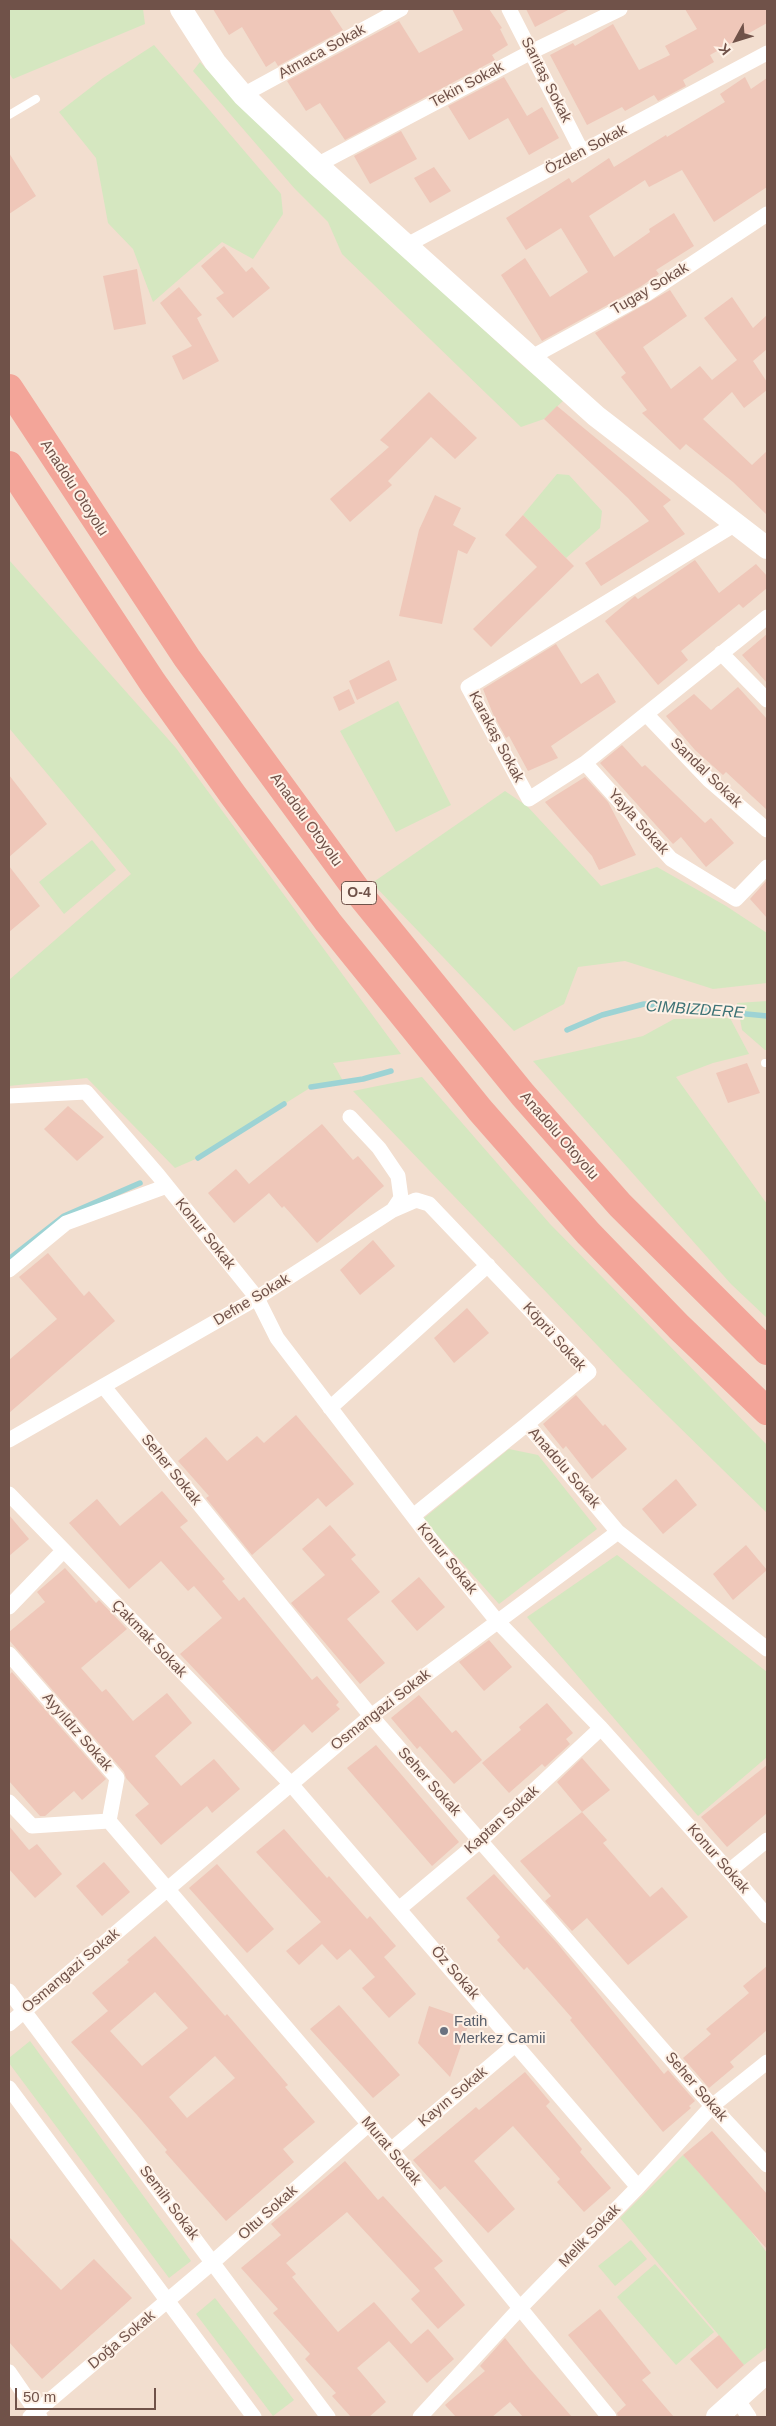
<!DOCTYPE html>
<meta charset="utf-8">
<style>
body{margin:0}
#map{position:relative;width:776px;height:2426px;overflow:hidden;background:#fbede0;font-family:Arial,sans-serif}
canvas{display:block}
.frame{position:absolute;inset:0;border:10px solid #705249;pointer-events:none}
.north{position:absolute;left:711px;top:15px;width:50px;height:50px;-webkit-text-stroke:4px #fef1e6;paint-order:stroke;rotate:231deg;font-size:14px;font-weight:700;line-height:20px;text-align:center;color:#705249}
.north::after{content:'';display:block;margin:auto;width:18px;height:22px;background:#705249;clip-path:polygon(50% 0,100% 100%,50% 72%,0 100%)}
.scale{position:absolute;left:15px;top:2388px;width:141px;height:22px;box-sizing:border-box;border:2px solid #705249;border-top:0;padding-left:6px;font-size:15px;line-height:18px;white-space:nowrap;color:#705249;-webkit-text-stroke:4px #fef1e6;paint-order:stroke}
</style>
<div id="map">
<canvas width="776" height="2426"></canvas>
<div class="frame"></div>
<div class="north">K</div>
<div class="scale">50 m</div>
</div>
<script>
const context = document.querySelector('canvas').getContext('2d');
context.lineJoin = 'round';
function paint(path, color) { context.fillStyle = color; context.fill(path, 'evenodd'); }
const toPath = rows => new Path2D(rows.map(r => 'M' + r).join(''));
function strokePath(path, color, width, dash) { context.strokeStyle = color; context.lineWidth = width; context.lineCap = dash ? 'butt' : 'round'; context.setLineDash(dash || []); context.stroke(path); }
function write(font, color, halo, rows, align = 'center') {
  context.font = font + ' Arial,sans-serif'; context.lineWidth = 4; context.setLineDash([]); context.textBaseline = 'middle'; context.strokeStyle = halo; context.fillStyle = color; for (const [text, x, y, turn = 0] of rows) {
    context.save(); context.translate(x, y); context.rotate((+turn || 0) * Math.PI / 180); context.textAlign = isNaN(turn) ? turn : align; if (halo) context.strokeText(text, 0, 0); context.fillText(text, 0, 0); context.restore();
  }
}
paint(toPath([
 [9,9,767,9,767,2417,9,2417]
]), '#f2decf');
paint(toPath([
 [9,9,143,9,145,24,13,79,9,73],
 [154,45,281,194,283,214,253,259,222,242,153,302,133,249,108,223,96,158,59,112,103,78],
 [200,62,236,101,521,364,564,400,544,419,521,427,342,254,328,222,295,189,193,71],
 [557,474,569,475,602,511,600,528,566,558,523,515],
 [9,560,176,748,401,1054,333,1063,343,1081,313,1086,198,1158,175,1168,87,1078,9,1086,9,980,131,874,9,728],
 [398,701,451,805,396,832,340,731],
 [505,791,527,806,601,886,657,867,726,906,767,933,767,983,713,989,625,961,578,967,564,1004,514,1031,372,883],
 [92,840,116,870,64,914,39,882],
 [767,1001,767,1050,765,1050,742,1030,737,1003],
 [730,1018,749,1054,713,1063,676,1077,767,1204,767,1318,731,1284,533,1061,643,1036,674,1019],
 [422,1077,550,1224,767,1445,767,1513,622,1371,353,1091],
 [509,1449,538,1455,597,1529,499,1604,423,1519],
 [617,1555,767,1672,767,1757,698,1816,527,1617],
 [30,2041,191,2261,169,2278,9,2063,9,2058],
 [683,2155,747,2226,767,2253,767,2347,744,2365,620,2218],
 [631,2240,647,2259,615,2286,598,2266],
 [655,2264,714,2332,676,2365,617,2297],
 [215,2298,294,2400,273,2416,196,2314]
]), '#d5e7c0');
strokePath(toPath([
 [567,1030,602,1015,644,1004,767,1016],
 [311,1087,363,1079,391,1071],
 [198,1158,284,1104],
 [9,1259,64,1216,140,1183]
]), '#9dd3d4', 5.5);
paint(toPath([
 [213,9,329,9,343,30,278,66,275,61,266,67,242,27,229,35],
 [452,9,489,9,502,28,500,29,508,45,492,55,495,60,345,140,320,103,306,111,287,81,399,21,419,53,463,30],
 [526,9,570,9,535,27],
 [685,9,767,9,767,23,710,55,714,62,683,80,686,86,658,101,654,95,625,111,622,107,587,125,550,55,573,43,575,46,613,24,639,70,670,55,665,46,697,29],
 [504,77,527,116,542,107,559,138,529,155,508,118,469,140,448,106],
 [745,77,751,89,767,78,767,187,714,222,682,170,649,187,645,180,589,216,614,257,650,232,649,229,674,213,694,246,656,270,659,274,640,287,542,341,501,275,525,258,550,297,588,272,561,228,526,250,506,218,569,178,572,183,609,158,614,167,666,135,667,137,725,102,720,94],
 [401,131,417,159,370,184,354,156],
 [9,153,36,196,9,214],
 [434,167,451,191,430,203,414,178],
 [224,246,246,272,252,267,270,288,233,318,216,298,224,293,201,266],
 [137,269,146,324,114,330,103,276],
 [179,287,202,315,197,318,219,361,183,380,172,356,192,346,160,303],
 [670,290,687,316,643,347,671,389,700,366,712,380,737,360,704,318,732,297,753,328,767,315,767,349,753,361,767,382,767,390,744,408,732,392,703,419,752,465,767,451,767,515,733,482,686,444,680,450,642,413,647,410,621,377,626,373,595,333],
 [429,392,477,438,455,459,431,437,388,481,392,485,350,522,330,499,389,447,380,440],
 [557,406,671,500,663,506,685,534,601,586,585,563,649,521,628,498,544,419],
 [435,495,461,508,453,525,476,538,467,554,458,550,442,624,399,616,419,530],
 [523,515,574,566,491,647,473,629,537,567,505,535],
 [695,560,719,593,756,564,767,576,767,588,743,608,739,604,681,651,688,660,658,685,605,621,635,596,638,599],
 [767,634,767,683,742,655],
 [556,644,581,684,598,673,616,702,551,746,558,758,528,771,509,736,506,738,493,714,483,689],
 [389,660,397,680,357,700,349,681],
 [738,687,767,719,767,810,726,772,723,775,695,750,666,716,694,694,711,710],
 [349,689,355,703,339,711,333,697],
 [622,745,642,767,645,765,705,823,711,818,734,843,706,867,681,837,673,844,600,763],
 [9,775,47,824,9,857],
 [585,777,608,802,636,855,599,870,592,856,545,802],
 [9,866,40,906,9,932],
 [767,880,767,918,750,899],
 [747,1063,760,1093,728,1103,716,1073],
 [68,1106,104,1137,77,1161,44,1129],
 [322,1124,353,1160,358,1156,384,1186,317,1243,284,1206,282,1208,269,1193,234,1223,208,1193,236,1169,249,1184],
 [373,1240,395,1266,360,1295,340,1270],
 [48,1253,84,1296,89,1291,115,1321,9,1413,9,1360,57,1319,19,1277],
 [467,1308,489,1333,454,1363,434,1338],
 [576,1395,603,1426,605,1424,627,1449,592,1479,566,1446,563,1449,543,1424],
 [296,1415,354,1484,326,1507,318,1498,252,1555,206,1498,209,1496,178,1461,206,1437,227,1461,257,1436,264,1443],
 [676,1479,697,1505,663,1534,642,1509],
 [162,1491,188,1521,180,1527,225,1579,222,1581,239,1601,244,1597,312,1680,317,1676,339,1702,336,1705,340,1709,312,1733,304,1724,273,1752,180,1654,222,1618,194,1586,188,1591,161,1561,129,1589,69,1523,97,1499,120,1526],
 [9,1515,29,1539,9,1556],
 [330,1525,356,1555,351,1559,380,1592,347,1619,385,1663,360,1684,291,1603,325,1575,302,1549],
 [746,1545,767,1570,733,1600,713,1574],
 [65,1568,96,1603,99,1600,127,1629,81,1668,102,1692,106,1689,133,1721,167,1693,192,1723,155,1756,181,1786,214,1759,240,1789,212,1813,207,1806,161,1845,135,1815,149,1804,126,1778,124,1772,9,1640,9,1632,45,1602,37,1592],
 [419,1577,445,1607,417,1631,391,1601],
 [489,1640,512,1667,484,1691,459,1662],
 [12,1672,106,1779,82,1800,74,1791,45,1816,40,1816,9,1781,9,1675],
 [419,1695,452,1733,456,1730,482,1760,454,1784,420,1746,417,1749,391,1718],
 [547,1703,573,1733,566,1739,570,1744,545,1767,542,1764,509,1793,482,1763,521,1730,519,1727],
 [376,1745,459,1842,432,1866,347,1768],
 [582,1758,610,1790,582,1812,557,1782],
 [767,1765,767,1813,727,1847,701,1817],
 [582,1812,607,1840,603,1843,650,1897,662,1887,688,1917,628,1965,587,1918,572,1931,545,1901,551,1896,520,1861],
 [9,1826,29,1850,37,1844,62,1874,35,1898,9,1869],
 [284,1829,327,1878,329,1876,367,1919,370,1916,396,1946,384,1957,416,1994,389,2018,362,1988,375,1977,350,1949,337,1960,322,1944,299,1965,286,1951,321,1922,256,1852],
 [104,1862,130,1892,102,1916,76,1886],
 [217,1864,274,1929,247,1953,189,1888],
 [494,1874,557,1943,664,2074,668,2070,695,2101,689,2106,691,2108,663,2132,570,2020,572,2018,527,1967,524,1970,497,1940,500,1937,466,1898],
 [155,1936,225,2016,227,2014,288,2085,285,2087,315,2122,283,2149,294,2162,226,2221,165,2152,167,2150,137,2115,71,2042,108,2011,92,1993,129,1962,127,1960],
 [155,1992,188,2028,142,2066,110,2031],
 [215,2056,235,2078,187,2118,169,2097],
 [767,1966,767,2030,730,2062,734,2067,709,2088,683,2058,711,2034,706,2029,749,1993,743,1986],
 [339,2005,400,2075,373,2098,310,2029],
 [429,2006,470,2020,450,2077,418,2043],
 [525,2072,550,2102,546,2106,582,2149,580,2152,611,2188,584,2212,557,2182,560,2179,513,2126,474,2161,515,2209,488,2233,445,2186,440,2190,413,2160,476,2107,479,2110],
 [712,2131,767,2194,767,2249,683,2155],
 [345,2161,378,2200,383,2196,443,2261,434,2268,465,2305,438,2329,411,2299,420,2291,347,2212,286,2263,296,2274,292,2277,338,2332,374,2302,411,2344,428,2329,454,2359,427,2383,389,2341,357,2368,386,2402,369,2417,351,2417,332,2396,336,2393,305,2359,310,2354,273,2313,278,2309,241,2268,281,2235,271,2224],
 [9,2237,61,2290,94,2259,132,2298,42,2379,9,2342],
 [600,2309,651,2373,642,2380,674,2417,618,2417,617,2413,626,2405,568,2335],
 [719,2335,744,2365,717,2389,690,2359],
 [505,2338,530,2369,572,2417,523,2417,510,2402,492,2417,456,2417,445,2405,485,2371,480,2366]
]), '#efc7b9');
strokePath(toPath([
 [9,115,36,99],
 [765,1063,767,1063]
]), '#fff', 8);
strokePath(toPath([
 [509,9,582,152],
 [243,95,401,9],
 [317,165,531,52,620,9],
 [405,246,767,53],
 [530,358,645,295,767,214],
 [737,523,468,687,529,799,585,763,767,617],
 [721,653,767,700],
 [646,714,709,780,767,830],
 [585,763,671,859,736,899,767,867],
 [9,1096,86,1092,158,1175,257,1298,277,1338,432,1541,497,1621,601,1728,729,1871,767,1916],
 [393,1210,416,1200,429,1204,589,1372,527,1424],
 [9,1270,66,1223,167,1186],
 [104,1387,371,1716,712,2106,767,2165],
 [330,1408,488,1265],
 [9,1440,257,1298,393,1210,401,1198,398,1176,379,1148,350,1117],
 [9,1494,290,1783,638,2187],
 [413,1516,527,1424,618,1532],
 [9,1607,63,1551],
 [9,1654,117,1778,109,1821],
 [9,1802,32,1826,109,1821],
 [109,1821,391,2150,609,2417],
 [729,1871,767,1840],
 [400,1908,481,1840,601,1728],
 [9,1991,328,2417],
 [9,2024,371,1716,618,1532,767,1649],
 [9,2088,254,2417],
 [391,2150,516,2044],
 [9,2372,40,2417],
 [737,2399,749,2417],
 [30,2417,213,2262,369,2124],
 [420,2417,521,2307,638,2187,712,2106,767,2062]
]), '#fff', 15);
strokePath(toPath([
 [181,9,215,62,243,95,317,165,596,416,767,548],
 [717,2417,767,2372]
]), '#fff', 22);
strokePath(toPath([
 [9,388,187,658,362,897,523,1095,620,1205,767,1351],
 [9,465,153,683,233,795,328,922,480,1110,588,1233,679,1327,767,1411]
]), '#f3a599', 28);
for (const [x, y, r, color] of [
 [444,2031,5,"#6b7280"]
]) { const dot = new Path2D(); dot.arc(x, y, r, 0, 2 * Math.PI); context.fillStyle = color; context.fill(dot); strokePath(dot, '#fef1e6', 2); }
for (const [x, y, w] of [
 [359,893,35]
]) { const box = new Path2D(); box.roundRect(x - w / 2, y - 11.5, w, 23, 4); context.fillStyle = '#fef1e6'; context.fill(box); strokePath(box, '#705249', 1); }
write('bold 14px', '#705249', null, [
 ["O-4",359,893]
]);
write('15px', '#705249', '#fef1e6', [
 ["Atmaca Sokak",322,52,-29],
 ["Sarıtaş Sokak",546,80,63],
 ["Tekin Sokak",467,85,-28],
 ["Özden Sokak",586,150,-28],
 ["Tugay Sokak",650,289,-31],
 ["Anadolu Otoyolu",74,488,57],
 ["Karakaş Sokak",496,737,62],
 ["Sandal Sokak",706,773,44],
 ["Anadolu Otoyolu",306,820,54],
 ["Yayla Sokak",638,822,48],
 ["Anadolu Otoyolu",559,1136,49],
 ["Konur Sokak",205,1234,51],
 ["Defne Sokak",252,1300,-31],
 ["Köprü Sokak",554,1337,48],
 ["Anadolu Sokak",564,1468,49],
 ["Seher Sokak",171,1470,51],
 ["Konur Sokak",447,1559,51],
 ["Çakmak Sokak",149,1639,46],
 ["Osmangazi Sokak",381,1710,-38],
 ["Ayyıldız Sokak",77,1732,49],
 ["Seher Sokak",429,1782,48],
 ["Kaptan Sokak",502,1820,-42],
 ["Konur Sokak",718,1859,49],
 ["Osmangazi Sokak",71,1971,-40],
 ["Öz Sokak",455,1973,49],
 ["Seher Sokak",696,2087,49],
 ["Kayın Sokak",453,2097,-40],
 ["Murat Sokak",391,2151,50],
 ["Semih Sokak",169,2203,53],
 ["Oltu Sokak",268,2213,-42],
 ["Melik Sokak",590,2236,-46],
 ["Doğa Sokak",122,2340,-40]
]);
write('15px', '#5b616d', '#fef1e6', [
 ["Fatih",454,2022],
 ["Merkez Camii",454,2039]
], 'left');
write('italic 16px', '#3e7376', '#fef1e6', [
 ["CIMBIZDERE",695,1010,4]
]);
</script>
